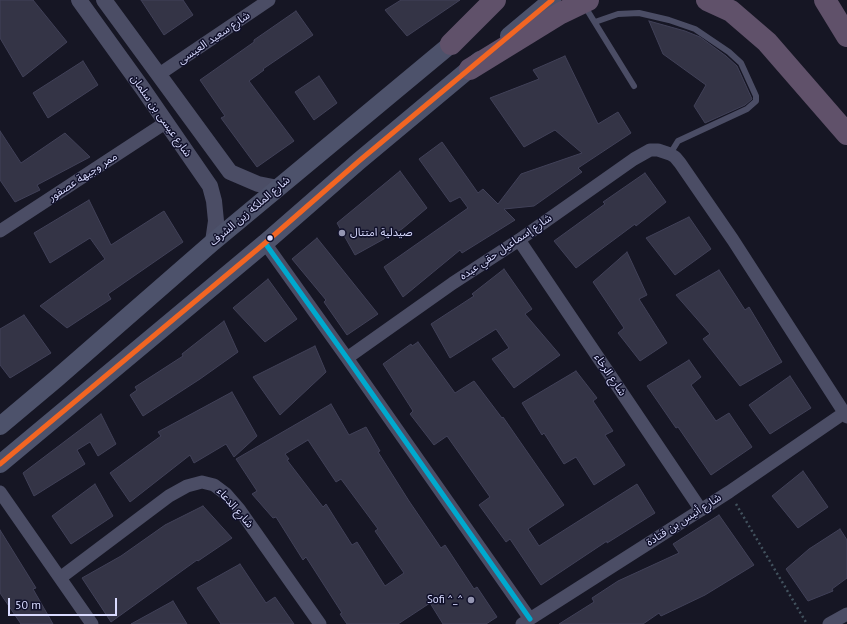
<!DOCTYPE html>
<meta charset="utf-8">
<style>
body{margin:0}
#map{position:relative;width:847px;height:624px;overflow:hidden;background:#161624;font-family:"PT Sans",sans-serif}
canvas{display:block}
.scale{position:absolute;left:8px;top:598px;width:109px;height:18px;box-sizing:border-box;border:2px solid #d9dbff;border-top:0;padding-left:5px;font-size:12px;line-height:14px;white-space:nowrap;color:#d9dbff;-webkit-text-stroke:3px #10102a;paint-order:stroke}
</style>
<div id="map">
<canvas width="847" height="624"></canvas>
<div class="scale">50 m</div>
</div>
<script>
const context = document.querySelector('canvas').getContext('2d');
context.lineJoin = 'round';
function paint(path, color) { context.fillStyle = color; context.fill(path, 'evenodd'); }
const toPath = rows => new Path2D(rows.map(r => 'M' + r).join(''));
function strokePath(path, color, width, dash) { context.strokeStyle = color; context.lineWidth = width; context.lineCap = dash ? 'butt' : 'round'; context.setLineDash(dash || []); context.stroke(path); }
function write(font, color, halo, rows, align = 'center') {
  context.font = font + ' "PT Sans","Noto Sans Arabic",sans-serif'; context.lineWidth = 3; context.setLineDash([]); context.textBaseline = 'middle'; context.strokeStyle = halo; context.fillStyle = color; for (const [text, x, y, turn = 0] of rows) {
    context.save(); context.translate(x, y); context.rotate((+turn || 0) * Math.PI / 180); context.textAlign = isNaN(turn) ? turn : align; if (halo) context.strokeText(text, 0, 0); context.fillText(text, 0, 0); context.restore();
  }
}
const building = toPath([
 [0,0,33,0,67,42,23,77,0,38,0,0],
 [141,0,183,0,193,15,164,35,141,0],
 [401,0,460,0,407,36,385,10,401,0],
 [296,11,313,35,263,69,264,70,249,81,294,141,257,167,221,118,225,116,200,80,254,42,254,40,296,11],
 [649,21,685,31,700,37,726,56,737,66,752,99,745,105,705,123,694,106,706,85,663,54,649,21],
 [565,56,598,124,618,112,631,133,578,168,582,172,534,206,504,209,515,220,462,253,460,250,403,297,384,267,468,208,460,197,450,202,419,159,442,142,478,193,483,189,498,204,521,174,582,153,555,130,524,147,490,98,539,79,533,70,565,56],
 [83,61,98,85,48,118,33,93,83,61],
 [319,76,337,103,314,120,295,92,319,76],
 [0,131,21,163,65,133,90,157,37,185,40,190,15,202,0,180,0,131],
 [400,171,427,208,402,229,355,255,337,223,400,171],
 [645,173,666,202,636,226,635,224,576,268,554,241,605,204,603,202,645,173],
 [89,200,111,245,164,211,183,242,108,294,111,299,67,328,40,306,105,259,90,238,50,263,34,233,89,200],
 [689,217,711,249,675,275,646,238,689,217],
 [317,238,378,314,347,335,324,302,326,300,292,259,317,238],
 [627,252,647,295,639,299,667,343,640,361,618,333,624,328,593,282,627,252],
 [504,269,532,309,525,314,560,355,514,388,492,359,509,348,496,329,450,358,431,324,474,296,472,294,504,269],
 [719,270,745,310,749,307,782,362,740,386,703,339,710,334,676,295,719,270],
 [268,279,297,319,265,342,233,308,268,279],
 [24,315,51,353,10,378,0,365,0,329,24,315],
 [224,321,238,352,200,379,143,416,130,395,137,390,135,387,183,356,182,354,224,321],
 [418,342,455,393,474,381,502,418,503,417,564,505,528,529,539,546,637,484,655,513,607,543,607,541,541,585,510,539,506,542,479,505,490,497,447,436,434,445,410,414,413,411,383,364,411,344,412,346,418,342],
 [315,346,326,372,280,415,253,377,315,346],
 [689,360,701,377,691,385,716,421,729,413,752,447,711,475,678,427,676,428,647,386,689,360],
 [576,371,597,398,593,401,613,431,605,435,625,465,594,485,576,457,564,464,544,433,542,435,522,403,576,371],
 [790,376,811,408,770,434,749,405,790,376],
 [232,392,257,436,234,457,226,444,194,463,190,455,130,502,110,473,161,436,158,432,232,392],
 [331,404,349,435,366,427,380,451,378,452,409,501,441,548,445,545,474,589,477,587,497,617,486,624,443,624,430,603,398,624,347,624,340,614,342,613,306,557,303,560,276,517,273,518,252,494,257,491,236,459,331,404],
 [308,440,336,482,341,479,378,529,375,531,404,573,385,586,357,542,352,545,326,504,323,507,287,460,289,459,285,454,308,440],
 [101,414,116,444,98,456,90,442,77,450,85,464,34,496,23,473,101,414],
 [803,471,828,507,798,528,772,496,803,471],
 [95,484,113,516,71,544,52,516,95,484],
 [203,506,232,538,198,561,197,560,111,622,82,578,121,556,165,525,203,506],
 [719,515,754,565,705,595,661,616,659,613,643,624,559,624,594,602,592,598,618,581,679,553,673,544,719,515],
 [840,529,847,540,847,578,832,589,833,591,808,601,786,569,809,549,840,529],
 [0,530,36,588,33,589,53,624,21,624,0,593,0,530],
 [240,564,266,603,275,597,294,624,221,624,197,588,240,564],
 [173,601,187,624,131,624,173,601]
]);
paint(building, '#343446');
strokePath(building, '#414158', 1);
strokePath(toPath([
 [736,504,807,624]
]), '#42525e', 2.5, [2, 3]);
strokePath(toPath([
 [584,5,634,86],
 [595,22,618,14,639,13,669,20,695,29,729,52,741,63,756,96,756,101,747,109,678,141,670,154]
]), '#4b4d65', 6);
strokePath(toPath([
 [158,75,269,0],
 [0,231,165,123],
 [519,240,701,510],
 [265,243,347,358,530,619],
 [347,358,453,283,519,240,634,159,650,150,658,150,670,154,675,157,680,163,733,240,847,417],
 [0,492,92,624],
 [60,578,169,496,187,486,202,482,214,485,226,494,239,509,320,624],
 [522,624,729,492,844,413],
 [829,624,847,614]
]), '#4b4d65', 13);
strokePath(toPath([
 [79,0,143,89,210,186,214,201,216,221,213,242],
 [104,0,230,172,258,184,278,188]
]), '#4b4d65', 16);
strokePath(toPath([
 [509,36,552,0],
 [0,426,56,379,213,242,462,35],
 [0,464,265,243,359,161,480,60]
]), '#4d526b', 18);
strokePath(toPath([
 [707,0,731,11,767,42,847,134],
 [825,0,847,36],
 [451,44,495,0],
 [470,69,561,13,588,0]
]), '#60516a', 22);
strokePath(toPath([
 [265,243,347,358,530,619]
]), '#00a9ce', 5);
strokePath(toPath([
 [0,464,265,243,359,161,552,0]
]), '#f26522', 5);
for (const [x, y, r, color] of [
 [342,233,4,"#9596b2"],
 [270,238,3.5,"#d9dbff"],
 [471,600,4,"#9596b2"]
]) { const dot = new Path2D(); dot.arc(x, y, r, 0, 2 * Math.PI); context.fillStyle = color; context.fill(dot); strokePath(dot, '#10102a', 1.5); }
write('11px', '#d9dbff', '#10102a', [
 ["شارع سعيد العيسى",214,38,-34],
 ["شارع عيسى بن سلمان",161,116,55],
 ["ممر وجيهة عصفور",83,177,-33],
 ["شارع الملكة زين الشرف",250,211,-40],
 ["شارع إسماعيل حقي عبده",506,247,-34],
 ["شارع الرخاء",610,375,56],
 ["شارع الدعاء",235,508,49],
 ["شارع أنيس بن قتادة",684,520,-33]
]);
write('11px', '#d9dbff', '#10102a', [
 ["صيدلية امتتال",350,233],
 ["Sofi ^_^",463,600,"right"]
], 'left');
</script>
